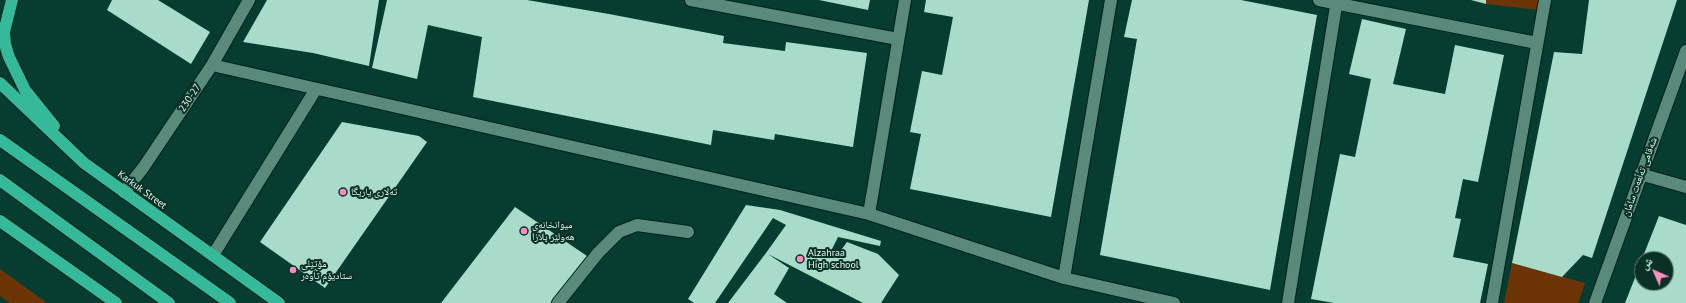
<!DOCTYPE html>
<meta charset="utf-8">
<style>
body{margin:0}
#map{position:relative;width:1686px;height:303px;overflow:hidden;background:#073c30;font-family:"PT Sans","Noto Naskh Arabic",sans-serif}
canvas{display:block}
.north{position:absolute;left:1634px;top:251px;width:40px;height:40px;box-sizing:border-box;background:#0a3026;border:1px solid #608178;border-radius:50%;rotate:315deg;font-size:11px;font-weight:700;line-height:16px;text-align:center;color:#e2fbf2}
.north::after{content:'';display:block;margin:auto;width:14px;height:18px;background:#fd8ec0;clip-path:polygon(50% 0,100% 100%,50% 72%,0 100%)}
</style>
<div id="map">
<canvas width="1686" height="303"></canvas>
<div class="north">ش</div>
</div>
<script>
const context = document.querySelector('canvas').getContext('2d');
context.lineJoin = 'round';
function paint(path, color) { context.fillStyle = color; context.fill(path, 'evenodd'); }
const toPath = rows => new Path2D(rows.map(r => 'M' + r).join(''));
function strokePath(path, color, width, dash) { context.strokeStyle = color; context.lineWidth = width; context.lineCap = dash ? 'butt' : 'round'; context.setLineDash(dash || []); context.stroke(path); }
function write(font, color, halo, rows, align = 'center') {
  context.font = font + ' "PT Sans","Noto Naskh Arabic",sans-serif'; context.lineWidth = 4; context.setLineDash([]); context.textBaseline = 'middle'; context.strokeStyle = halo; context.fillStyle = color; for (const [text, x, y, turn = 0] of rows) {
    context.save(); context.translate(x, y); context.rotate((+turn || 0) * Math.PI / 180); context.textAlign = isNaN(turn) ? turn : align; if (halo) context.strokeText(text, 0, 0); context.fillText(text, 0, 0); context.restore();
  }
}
paint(toPath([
 [1486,0,1540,0,1539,10,1486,4],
 [1512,263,1585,283,1578,303,1504,303],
 [0,269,47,303,10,303,0,296]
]), '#6d3506');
paint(toPath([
 [112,0,158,0,210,32,191,64,107,10],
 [267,0,379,0,369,66,313,53,243,42],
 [387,0,527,0,609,14,724,36,723,43,785,51,786,42,867,53,853,147,775,134,774,140,713,130,711,145,473,97,482,37,428,25,417,79,372,68],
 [819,0,870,0,868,10],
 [926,0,1089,0,1051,217,910,189,921,134,910,132,922,71,942,75,953,17,924,12],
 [1132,0,1241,0,1317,15,1270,290,1100,255,1137,39,1124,37],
 [1471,0,1486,0,1486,4],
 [1589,0,1677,0,1592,258,1583,255,1562,277,1512,263,1554,52,1582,54],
 [1362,19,1406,29,1393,84,1445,94,1455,45,1504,55,1478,182,1463,179,1455,218,1461,219,1453,257,1488,264,1480,303,1334,303,1311,299,1340,154,1355,157,1371,79,1349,74],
 [342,122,419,136,427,142,325,288,260,242],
 [746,205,780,210,881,241,880,246,838,237,832,249,839,253,847,242,878,254,899,275,881,303,863,303,768,254,789,268,774,294,787,303,728,303,766,253,786,225,773,218,715,303,694,303,688,299],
 [515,207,587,256,552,303,441,303],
 [1659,216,1686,225,1686,303,1625,303,1642,260,1642,283,1666,283,1666,259,1642,259]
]), '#a8dbca');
const minor = toPath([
 [691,0,898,39],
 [1319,0,1537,43],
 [212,65,869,214,1064,278,1174,303],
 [1640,174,1686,187],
 [124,192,143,168,212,65,249,0],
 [869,214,905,0],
 [213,255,316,89],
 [1064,278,1111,0],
 [558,303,598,253,619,232,637,225,688,232],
 [1288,303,1337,0],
 [1492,303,1545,0],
 [1595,303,1686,51]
]);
const highway = toPath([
 [12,0,4,32,5,44,9,57,25,90,54,126],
 [0,83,84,163,279,303],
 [0,140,230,303],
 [0,180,169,303],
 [0,221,116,303]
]);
strokePath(minor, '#002118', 14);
strokePath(highway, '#002118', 14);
strokePath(minor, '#5a8a7b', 12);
strokePath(highway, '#35b998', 12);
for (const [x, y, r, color] of [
 [343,192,4,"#fd8ec0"],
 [524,231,4,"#fd8ec0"],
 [800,259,4,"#fd8ec0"],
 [293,270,4,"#fd8ec0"]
]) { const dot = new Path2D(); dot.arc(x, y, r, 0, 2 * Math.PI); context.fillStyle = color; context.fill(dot); strokePath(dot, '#0a3026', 1.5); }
write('10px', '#e2fbf2', '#0a3026', [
 ["230-27",190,98,-56],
 ["شەقامی تەڵعەت سامان",1640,177,-70],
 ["Karkuk Street",142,190,36]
]);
write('10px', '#e2fbf2', '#0a3026', [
 ["تەلاری یاریگا",351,192],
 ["میوانخانەی",532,225],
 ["هەولێر پلازا",532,237],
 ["Alzahraa",808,253],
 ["High school",808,265],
 ["مۆتێلی",301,264],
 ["ستادیۆم تاوەر",301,276]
], 'left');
</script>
